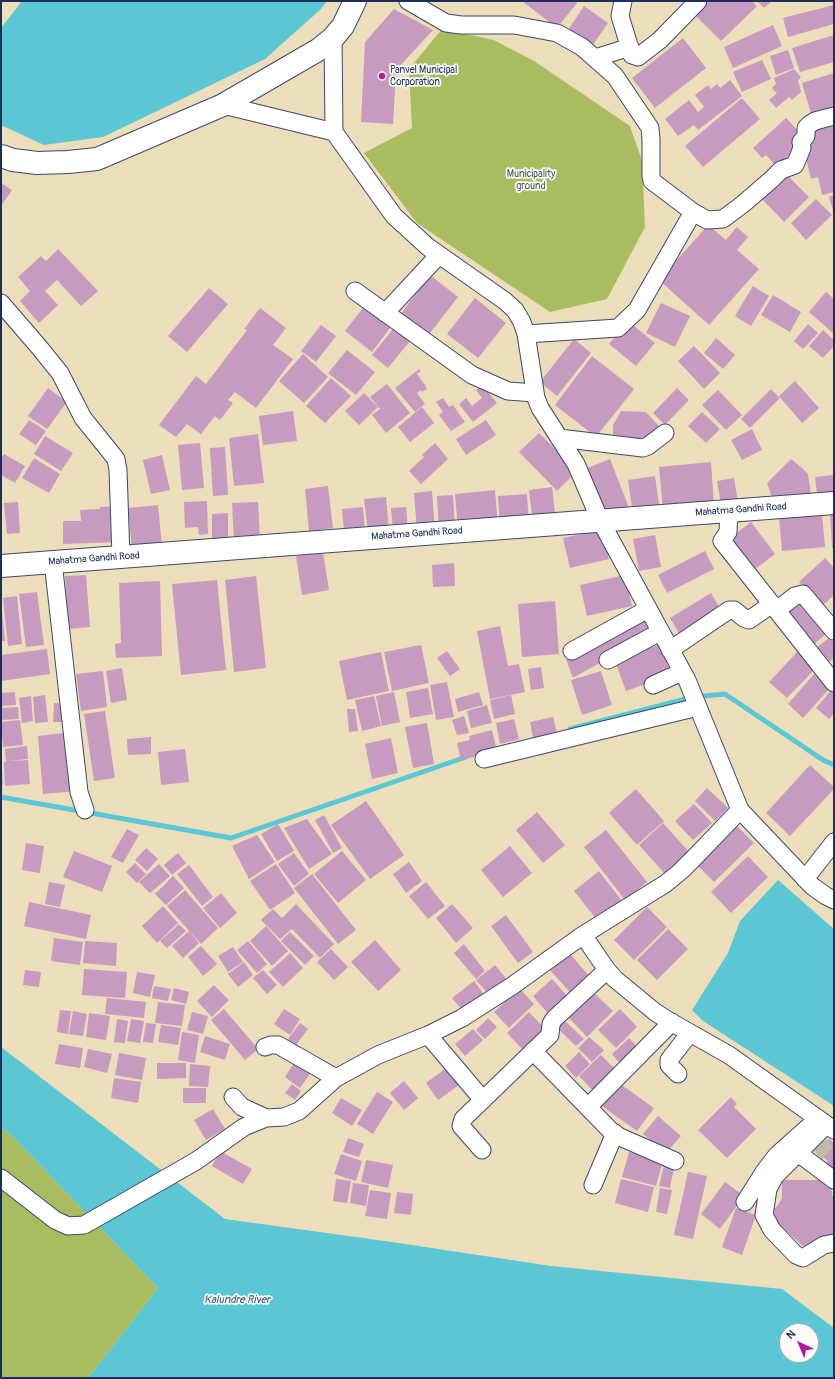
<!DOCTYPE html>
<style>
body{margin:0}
#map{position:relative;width:835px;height:1379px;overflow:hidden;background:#ecdeba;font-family:Pangolin,sans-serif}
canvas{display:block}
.frame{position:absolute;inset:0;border:2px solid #1b2f5e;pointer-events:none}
.north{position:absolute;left:779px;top:1323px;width:40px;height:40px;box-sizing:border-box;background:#fdfcf7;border:1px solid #a3aaba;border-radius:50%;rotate:316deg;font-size:11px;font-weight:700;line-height:16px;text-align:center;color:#1b2f5e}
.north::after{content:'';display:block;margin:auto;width:14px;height:18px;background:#b5179e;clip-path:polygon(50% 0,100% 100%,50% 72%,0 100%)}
</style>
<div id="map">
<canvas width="835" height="1379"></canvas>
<div class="frame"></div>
<div class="north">N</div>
</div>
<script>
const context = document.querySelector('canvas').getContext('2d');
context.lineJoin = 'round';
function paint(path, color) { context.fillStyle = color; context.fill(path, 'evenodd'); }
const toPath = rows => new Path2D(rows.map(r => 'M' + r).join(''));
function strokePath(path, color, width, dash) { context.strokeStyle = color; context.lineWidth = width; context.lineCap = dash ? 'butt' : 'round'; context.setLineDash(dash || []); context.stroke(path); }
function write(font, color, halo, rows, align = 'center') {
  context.font = font + ' Pangolin,sans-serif'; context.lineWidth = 3.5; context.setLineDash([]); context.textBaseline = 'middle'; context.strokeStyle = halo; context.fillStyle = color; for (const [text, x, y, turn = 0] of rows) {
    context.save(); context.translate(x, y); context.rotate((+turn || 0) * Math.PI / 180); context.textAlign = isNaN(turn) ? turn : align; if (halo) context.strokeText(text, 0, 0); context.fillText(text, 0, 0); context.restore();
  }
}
paint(toPath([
 [442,29,494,40,534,61,630,126,642,161,645,227,607,299,550,312,417,223,364,153,412,128,409,69],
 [1,1127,12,1136,158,1288,88,1378,1,1378]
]), '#aabc60');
paint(toPath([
 [22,1,327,1,321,9,265,59,103,137,44,145,1,125,1,28],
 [778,880,834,929,834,1106,703,1021,692,1010,728,953,740,921],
 [1,1047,225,1219,392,1242,551,1266,782,1289,834,1328,834,1378,88,1378,158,1288,12,1136,1,1127],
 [787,1331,811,1331,811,1355,787,1355]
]), '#5bc7d4');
strokePath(toPath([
 [570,729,693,697,725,694,823,760,834,765],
 [1,797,231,838,466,757]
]), '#5bc7d4', 5);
paint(toPath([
 [522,1,575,1,577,3,557,28],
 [709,1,752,1,757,6,721,41,695,15],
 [757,1,772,1,764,8],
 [834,5,834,24,788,37,783,18],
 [584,6,608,23,592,46,568,30],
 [394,9,433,30,396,70,393,124,361,122,365,42],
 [773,25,782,46,733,68,724,47],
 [834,35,834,62,800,72,792,48],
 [683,38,706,68,655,108,632,78],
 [788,50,794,68,776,75,770,56],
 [762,60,771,79,742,92,733,72],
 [794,69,801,77,798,80,801,92,792,100,789,97,776,108,769,100,777,93,772,88,776,84,774,78],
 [834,73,834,110,812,117,802,83],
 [730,80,742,96,698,130,694,125,678,136,665,119,689,100,698,112,704,107,695,95,708,85,711,89,717,84,720,88],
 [742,98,760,119,703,167,685,146],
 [786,118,803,136,800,145,777,167,766,155,762,158,753,148],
 [834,122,834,192,822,195,818,177,811,179,802,141,809,128],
 [785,173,809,197,784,222,761,198],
 [1,183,12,190,1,206],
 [834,195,834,214,829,197],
 [816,199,832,215,806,240,791,223],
 [708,225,726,240,737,227,748,237,737,250,759,269,709,325,659,280],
 [58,249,98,291,81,306,57,280,45,291,58,305,39,323,20,301,30,291,18,277,41,256,46,261],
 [430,275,458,297,427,337,400,315],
 [753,286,769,296,751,326,735,316],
 [209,288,228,304,187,352,168,336],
 [826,292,834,299,834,334,809,312],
 [773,295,801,312,790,332,761,315],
 [475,298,506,323,478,358,447,334],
 [661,303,690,316,675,347,646,333],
 [366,304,393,324,372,352,345,331],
 [260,308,286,328,273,345,293,359,256,408,235,392,228,400,233,403,220,420,215,416,201,434,187,424,176,437,159,425,196,376,206,384,247,330,244,329],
 [628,321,655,343,636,366,609,344],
 [398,323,414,336,388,368,372,355],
 [808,324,818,333,803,349,794,341],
 [321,325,336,336,316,362,301,351],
 [823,330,834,340,834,346,823,358,809,346],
 [716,338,735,355,723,369,704,353],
 [574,339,591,353,557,396,540,382],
 [694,346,720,373,704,389,678,361],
 [347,350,375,372,356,395,328,373],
 [303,354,328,377,304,403,279,381],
 [592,356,634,389,596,437,555,405],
 [419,369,421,371,417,374,426,386,425,386,427,389,422,392,421,390,417,393,425,404,415,412,395,388],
 [331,378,351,396,325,423,306,406],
 [795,381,819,408,802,423,779,396],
 [387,384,410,413,386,433,372,415,380,409,370,397],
 [482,385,497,403,473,422,459,404,466,398,472,406,482,398,476,390],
 [48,388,67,402,47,429,28,416],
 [677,388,689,400,665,425,653,413],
 [771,389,780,398,750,428,741,419],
 [718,390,742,415,726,430,702,405],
 [364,393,378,407,359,425,345,411],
 [443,398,449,407,453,405,465,422,451,431,439,415,443,412,436,402],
 [422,407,434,423,410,442,398,427],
 [293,411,297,441,263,445,259,416],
 [621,411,646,412,659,426,655,439,613,438,613,425],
 [702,412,720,429,706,443,688,426],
 [29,420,46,431,36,445,19,434],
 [486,420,496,435,466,455,456,439],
 [752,429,762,450,742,460,731,440],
 [539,433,577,471,557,491,519,452],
 [258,434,264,483,234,486,229,438],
 [45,436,73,453,61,471,34,454],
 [200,443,204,488,182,490,178,445],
 [435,443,448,459,421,484,409,471,424,457,422,455],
 [225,447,228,495,213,496,210,448],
 [4,454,25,466,15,483,1,475,1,459],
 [162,455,170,490,151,494,143,460],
 [34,458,60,474,49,493,22,478],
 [610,459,629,508,605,518,585,469],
 [791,459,801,467,808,474,811,495,774,503,767,483],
 [711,462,714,505,663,510,659,467],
 [834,475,834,492,817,493,815,477],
 [655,476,660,511,633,515,628,480],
 [734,478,738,502,721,504,717,481],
 [328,486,333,528,309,531,305,489],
 [552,487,556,521,533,523,529,490],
 [495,490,498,527,458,530,455,494],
 [432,491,435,531,417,532,414,493],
 [527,494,529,524,500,526,498,496],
 [453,495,455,530,439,531,437,496],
 [386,497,389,530,368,532,364,499],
 [207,501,208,534,199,535,198,527,185,528,184,502],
 [18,502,20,533,7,534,4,503],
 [258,502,260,538,234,540,232,503],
 [158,505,162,547,132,550,128,508],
 [117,506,118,542,63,544,63,521,81,521,80,510,100,509,100,507],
 [363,507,365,530,344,532,342,509],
 [406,507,408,529,393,530,391,508],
 [830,512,834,512,834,548,832,548],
 [228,513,228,538,212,538,212,514],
 [822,514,825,547,782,551,779,517],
 [751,522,775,554,754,570,730,538],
 [603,529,609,559,570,568,563,538],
 [655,535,661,567,639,571,633,539],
 [705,551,714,569,667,593,658,575],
 [323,552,329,590,302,595,296,556],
 [825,558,834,568,834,595,822,606,799,582],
 [454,563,455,586,433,587,432,565],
 [86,575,90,627,68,629,65,576],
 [625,575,632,606,587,616,580,585],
 [256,576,266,668,234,672,225,580],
 [217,580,226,670,181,675,172,584],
 [160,581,162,656,116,658,115,644,121,643,119,583],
 [37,592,44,645,26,647,19,594],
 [711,593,721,610,680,635,670,618],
 [17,596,22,644,8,646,3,598],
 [803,599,829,631,810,648,783,616],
 [555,601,559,654,522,657,518,604],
 [1,612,2,612,5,641,1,641],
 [641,615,653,633,573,678,566,659],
 [500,626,508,666,519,664,525,692,490,699,477,631],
 [834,634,834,658,824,666,812,651],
 [660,644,671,675,626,691,615,661],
 [421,645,429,683,392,691,384,652],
 [47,649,50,674,1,681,1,655],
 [447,651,460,669,450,676,437,658],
 [798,651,816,668,787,698,769,682],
 [381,652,389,691,347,700,339,661],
 [541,667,544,688,531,690,528,669],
 [122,668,127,700,111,703,106,671],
 [103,671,107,707,81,711,76,674],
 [601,671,612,705,582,715,571,680],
 [814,674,830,688,803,718,788,704],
 [447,682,454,717,436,720,430,685],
 [834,687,834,713,829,719,816,708],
 [428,688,433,714,410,718,406,692],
 [15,692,16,705,1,706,1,693],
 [394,692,400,722,382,726,376,696],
 [479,692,483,705,458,712,455,699],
 [45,695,48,722,35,723,33,697],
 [511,695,515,714,494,719,490,700],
 [31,696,33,721,22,723,19,698],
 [374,696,381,726,362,731,355,700],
 [54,703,67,704,67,722,53,722],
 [487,705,492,723,471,728,467,711],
 [18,707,19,719,2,720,1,708],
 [347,709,355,709,358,731,349,732],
 [105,711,115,778,94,781,84,714],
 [464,716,469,733,457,735,452,720],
 [553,717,557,733,533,738,530,722],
 [514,719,519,739,500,744,496,723],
 [20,720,23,745,3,747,1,722],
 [427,723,434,764,413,768,405,727],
 [492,730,497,751,461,760,457,743,470,740,469,736],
 [72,732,77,791,43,794,38,736],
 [151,737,151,754,128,755,127,739],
 [391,738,398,773,372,779,365,744],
 [27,746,28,759,8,761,28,760,30,784,5,786,4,762,6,762,5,749],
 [185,749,189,782,161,785,158,752],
 [810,765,834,787,834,789,790,836,766,813],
 [1,769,2,769,3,785,1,785],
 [707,788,728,808,715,821,695,801],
 [636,789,664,821,637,845,609,813],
 [366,801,404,855,370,879,331,825],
 [694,804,712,823,693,840,675,821],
 [537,812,565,845,543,863,516,830],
 [324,815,342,848,333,853,315,820],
 [307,819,332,854,309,869,284,828],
 [663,823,690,853,666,875,639,845],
 [278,824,294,851,277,861,261,834],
 [737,826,754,843,714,882,697,865],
 [127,829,139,835,123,863,111,857],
 [606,830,647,882,625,900,584,847],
 [257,835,275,862,249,879,232,846],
 [26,843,44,846,40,873,22,870],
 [510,846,532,873,503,897,481,870],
 [146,848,158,859,147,871,135,860],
 [74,851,112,866,102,892,63,877],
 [342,851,366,880,338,903,314,874],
 [178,853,186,863,172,875,164,865],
 [294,853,309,874,294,886,278,864],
 [748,856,768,877,731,913,711,892],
 [409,862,422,881,406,893,393,874],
 [135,863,146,874,137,883,126,872],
 [159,864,170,876,150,893,139,882],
 [276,864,295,893,270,910,250,881],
 [189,865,213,897,202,906,177,874],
 [599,871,622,901,597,920,574,891],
 [312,874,356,930,338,944,294,888],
 [173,876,184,888,166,905,155,894],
 [49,882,65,885,60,907,45,904],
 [426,882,445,906,428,919,409,896],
 [185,890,218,928,201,944,167,906],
 [221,893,237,913,220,928,203,908],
 [29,902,91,915,86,939,24,926],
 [296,904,334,944,320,958,292,929,280,939,261,920,273,909,282,918],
 [452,904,473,928,456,943,436,918],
 [163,906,178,923,157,943,142,926],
 [647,907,667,927,634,960,614,940],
 [506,915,533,952,518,963,491,926],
 [179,924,186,931,167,948,160,941],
 [266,926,288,951,272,966,250,941],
 [668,929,688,949,657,980,637,960],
 [189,931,199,943,183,958,172,946],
 [290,932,314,956,305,965,281,941],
 [54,938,83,942,80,965,51,961],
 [375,940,401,970,378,991,351,962],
 [85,941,117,943,116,966,83,963],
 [248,941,267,964,257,973,237,950],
 [464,944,485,971,476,979,454,953],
 [201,946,217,964,203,976,188,957],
 [233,947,243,962,228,972,218,956],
 [331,949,348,967,334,980,317,962],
 [290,953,303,968,283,987,269,972],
 [569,953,592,979,573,996,550,970],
 [244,962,253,975,238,987,228,974],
 [495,965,509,982,491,997,476,980],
 [84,969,127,972,125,998,82,995],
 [25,970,41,972,39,987,23,985],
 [263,970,277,985,267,994,253,978],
 [137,972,155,975,150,997,133,993],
 [552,979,569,998,549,1015,533,996],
 [474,981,486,997,465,1013,452,998],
 [214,985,229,1000,212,1017,197,1001],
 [154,986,171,989,168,1001,152,998],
 [174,988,189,992,186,1004,171,1000],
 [519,988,534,1004,509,1028,494,1012],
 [594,993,613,1011,587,1037,569,1018],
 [107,998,146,1002,144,1018,105,1014],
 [158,1002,185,1005,182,1026,155,1023],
 [224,1009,258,1049,245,1060,211,1020],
 [284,1009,300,1019,290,1035,274,1024],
 [620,1009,637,1027,616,1048,598,1030],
 [60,1010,71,1011,68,1034,57,1032],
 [73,1011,87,1014,83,1036,69,1034],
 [192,1012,208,1016,203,1034,187,1030],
 [529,1012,547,1031,525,1052,507,1033],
 [89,1013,110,1016,106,1040,86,1037],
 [488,1018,497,1027,485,1039,476,1030],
 [117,1019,128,1021,125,1043,114,1042],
 [131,1019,144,1021,140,1043,127,1041],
 [564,1020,584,1039,576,1046,557,1028],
 [146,1023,156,1024,153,1043,143,1042],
 [300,1023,308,1029,296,1045,288,1039],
 [161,1025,181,1028,178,1045,158,1042],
 [473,1029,483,1040,465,1056,455,1044],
 [182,1032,199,1035,195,1063,178,1060],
 [205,1036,230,1044,225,1060,200,1052],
 [589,1037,604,1050,592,1062,578,1048],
 [629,1038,640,1050,622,1066,612,1054],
 [59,1044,83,1048,80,1068,55,1064],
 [88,1049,112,1054,107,1073,84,1067],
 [579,1052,590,1064,576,1078,565,1066],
 [119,1053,146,1058,142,1080,115,1075],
 [601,1055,619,1073,596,1094,579,1076],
 [296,1060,312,1071,300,1088,285,1077],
 [157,1063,186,1063,186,1078,157,1079],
 [190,1064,210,1066,208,1087,189,1086],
 [449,1066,462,1083,438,1100,426,1083],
 [114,1078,141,1082,138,1103,111,1098],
 [404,1081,418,1098,404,1110,390,1093],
 [619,1083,654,1108,637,1131,602,1106],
 [292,1084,301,1091,295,1100,285,1093],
 [183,1088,206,1088,206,1103,183,1103],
 [377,1092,393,1102,373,1134,357,1124],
 [731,1097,737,1104,734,1107,756,1129,727,1158,698,1130],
 [341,1098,362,1110,352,1126,332,1113],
 [213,1109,225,1129,206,1140,194,1120],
 [658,1116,681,1136,666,1153,643,1134],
 [348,1138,364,1144,359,1157,343,1152],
 [829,1139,834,1143,834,1166,830,1170,824,1165,828,1161,816,1152],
 [220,1151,252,1169,243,1184,212,1166],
 [629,1152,663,1161,656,1186,622,1177],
 [341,1154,362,1161,356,1181,334,1174],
 [366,1160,393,1165,388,1188,361,1182],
 [664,1165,674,1168,670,1188,659,1186],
 [688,1172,707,1176,693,1239,674,1235],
 [336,1179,351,1181,347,1203,333,1201],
 [621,1179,654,1187,648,1212,615,1203],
 [782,1180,832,1180,832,1196,834,1196,834,1239,810,1252,768,1215,778,1205,782,1198],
 [725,1182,744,1196,720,1229,701,1214],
 [353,1183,369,1185,366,1206,350,1203],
 [660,1188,672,1190,667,1214,656,1212],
 [370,1190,391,1193,387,1219,365,1216],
 [397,1192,413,1194,411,1215,394,1213],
 [736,1208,756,1215,742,1255,722,1247]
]), '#c79bbf');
strokePath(toPath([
 [816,1153,830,1139]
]), '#c2bba8', 17, [17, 8]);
const street = toPath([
 [408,1,446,23,461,25,514,25,557,33,582,47,615,76,650,128,651,139,651,176,652,181,693,212,707,220,723,219,743,204,772,179,781,170,795,165,802,148,801,142,806,136,806,128,810,124,815,121,834,116],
 [623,1,620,16,632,55,638,57,660,40,698,1],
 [333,38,334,132,394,216,428,247,505,301,515,310,522,322,526,334,536,398,540,408,576,464,600,520,687,680,740,810,812,886,826,896,834,900],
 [595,58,630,47],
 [223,105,334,132],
 [355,291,472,375,508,391,535,393],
 [1,303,39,347,60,373,83,418,116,459,118,470,121,557],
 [385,313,439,255],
 [526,334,618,328,637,310,693,212],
 [559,438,643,448,648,446,665,433],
 [729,511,728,532,722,541,834,683],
 [53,562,79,792,85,810],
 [777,610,795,596,803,594,834,631],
 [670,650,729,610,734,610,744,618,749,620,772,604],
 [572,651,648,609],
 [608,660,660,632],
 [653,685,682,672],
 [484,759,698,707],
 [805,879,834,842],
 [583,935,607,970,615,979,655,1012,669,1021,729,1055,834,1130],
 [428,1035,483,1100],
 [265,1047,271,1045,278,1045,336,1078],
 [533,1051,611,1131,620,1137,675,1161],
 [678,1074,669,1065,669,1060,690,1033],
 [233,1097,242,1107,266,1118],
 [588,1107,672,1022],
 [826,1125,775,1176,768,1189,764,1215,772,1230,796,1255,803,1258,824,1245,834,1243],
 [482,1150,461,1126,463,1119,550,1035,551,1024,554,1019,607,970],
 [798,1153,834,1180],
 [1,1178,55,1220,68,1226,84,1225,196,1161,244,1127,266,1118,284,1117,299,1111,336,1078,378,1055,428,1035,462,1018,512,986,583,935,665,884,681,871,694,858,740,810],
 [593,1185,615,1133],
 [745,1202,764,1172,777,1155,814,1122]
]);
const secondary = toPath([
 [1,156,13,160,37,163,68,162,97,159,223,105,318,50,333,38,343,26,355,1],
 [1,566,834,503]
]);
strokePath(street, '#3a496c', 19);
strokePath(secondary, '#3a496c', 24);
strokePath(street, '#fff', 17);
strokePath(secondary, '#fff', 22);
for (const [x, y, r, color] of [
 [382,76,4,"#b5179e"]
]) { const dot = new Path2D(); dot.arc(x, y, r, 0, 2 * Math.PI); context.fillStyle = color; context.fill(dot); strokePath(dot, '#fdfcf7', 1.5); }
write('10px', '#1b2f5e', '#fdfcf7', [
 ["Panvel Municipal",390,70],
 ["Corporation",390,82]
], 'left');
write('10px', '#46595f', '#fdfcf7', [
 ["Municipality",531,174],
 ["ground",531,186]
]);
write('10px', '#1b2f5e', '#fdfcf7', [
 ["Mahatma Gandhi Road",741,510,-4],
 ["Mahatma Gandhi Road",417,534,-4],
 ["Mahatma Gandhi Road",94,559,-4]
]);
write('italic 11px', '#2e5d81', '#fdfcf7', [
 ["Kalundre River",237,1300]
]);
</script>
